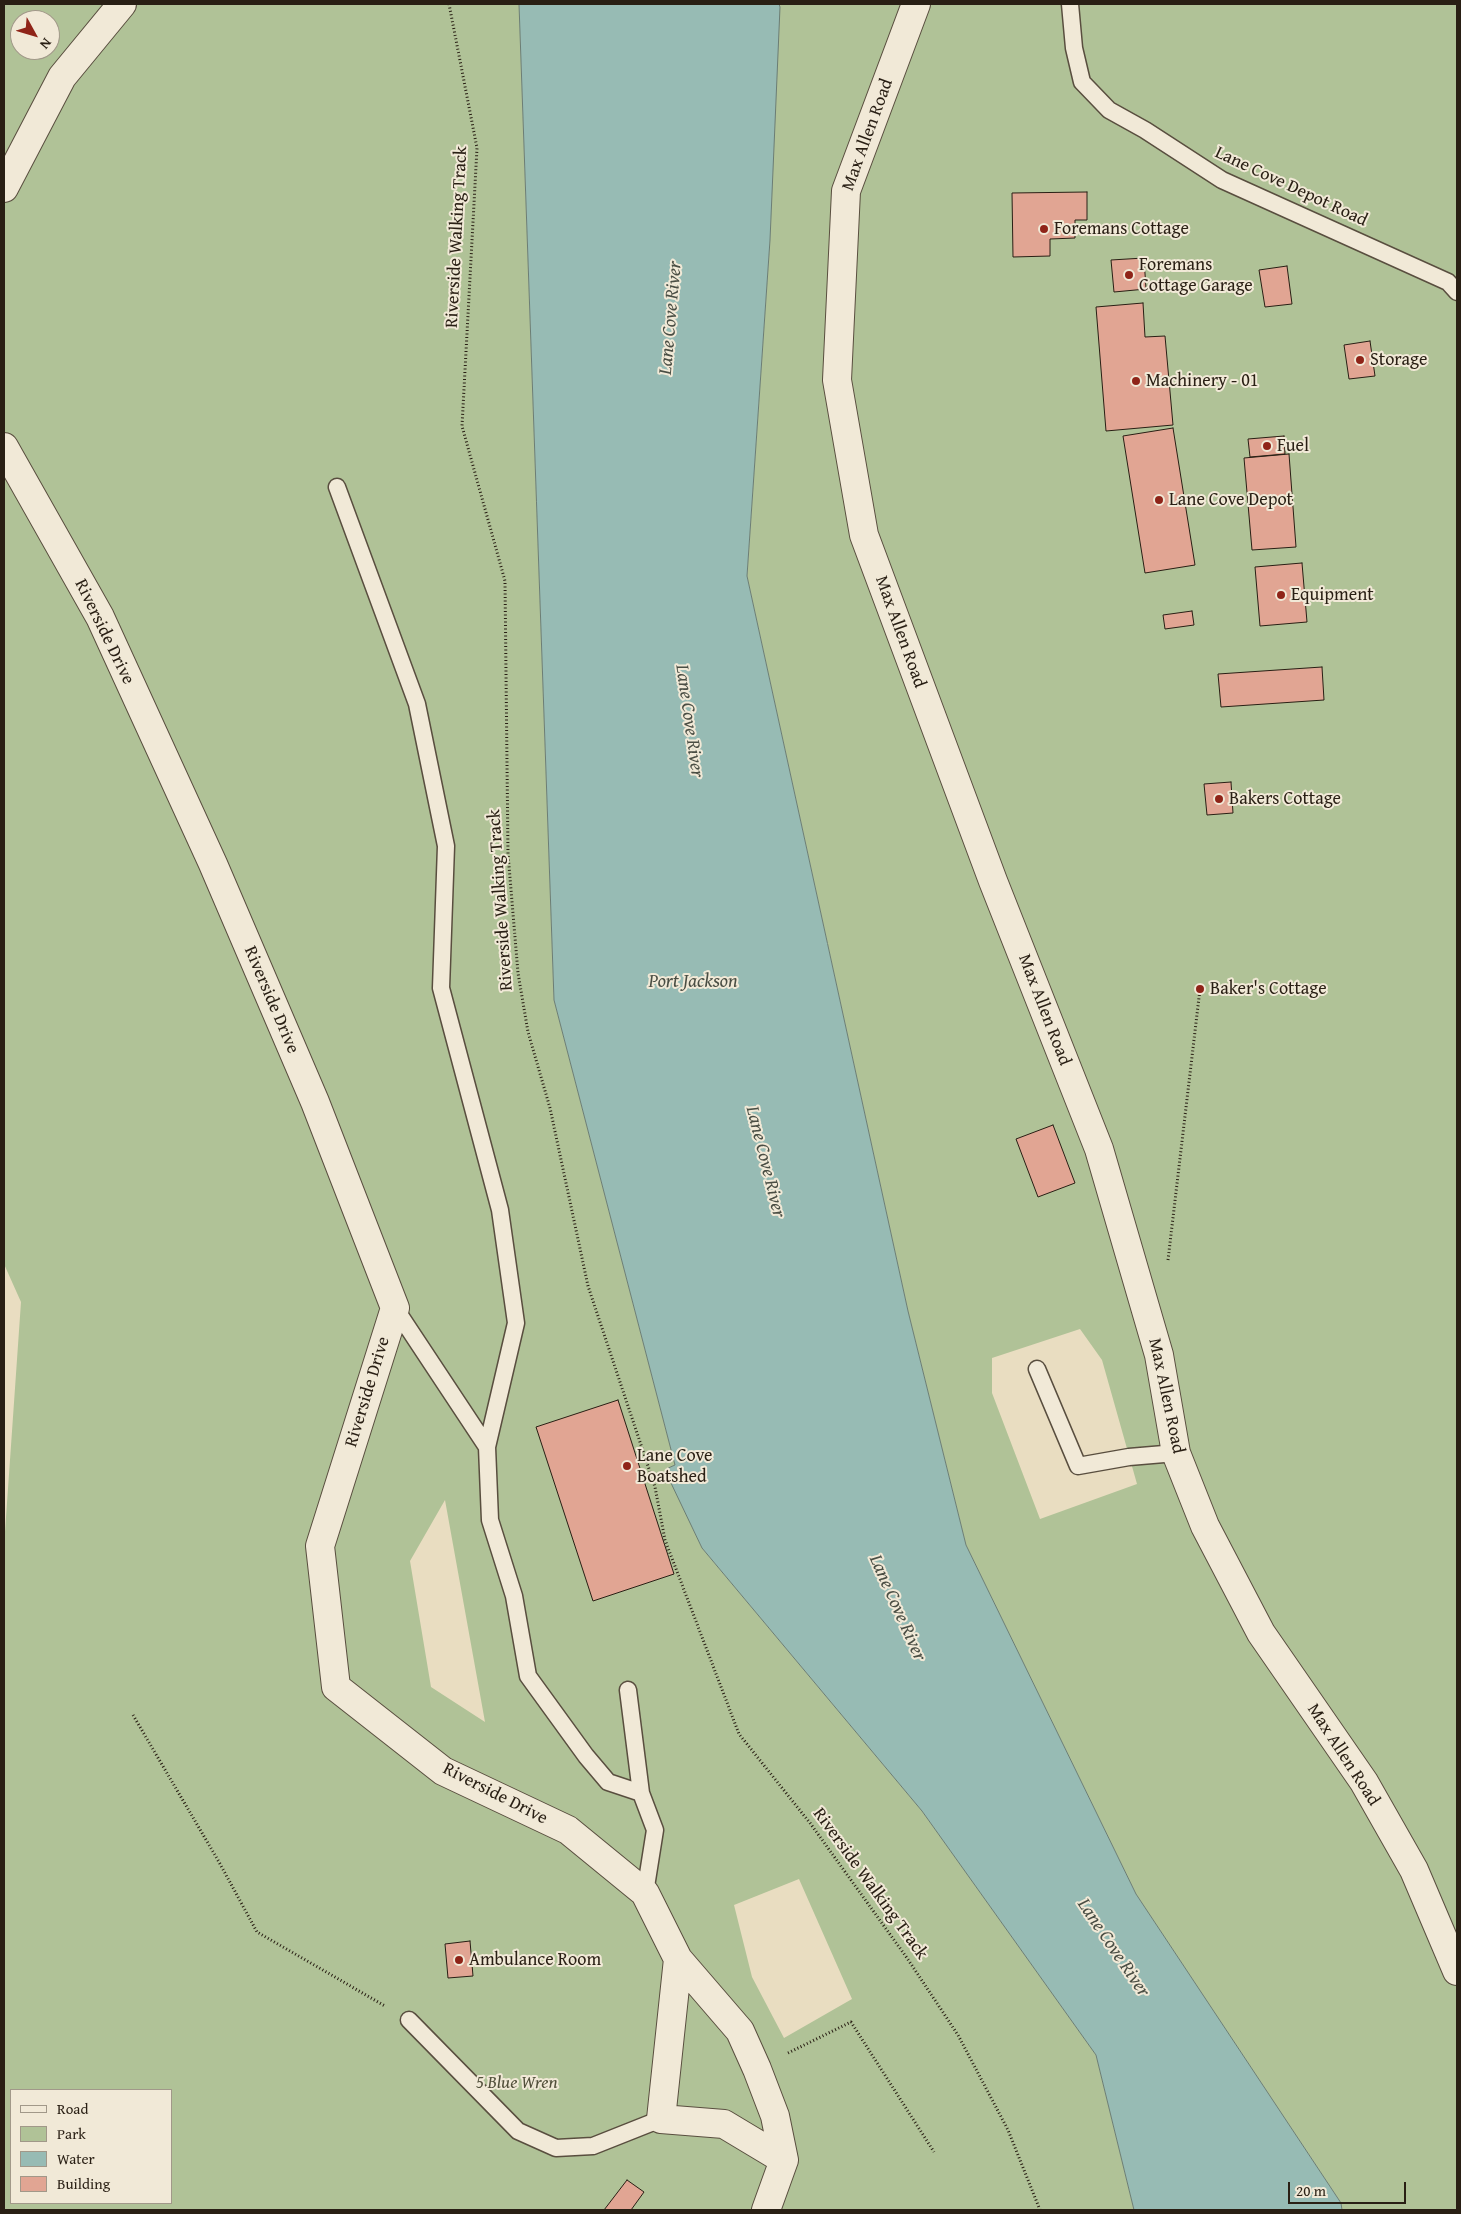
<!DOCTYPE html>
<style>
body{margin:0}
#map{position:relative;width:1461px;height:2214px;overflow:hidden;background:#e9ddc1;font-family:"Gentium Book Plus",serif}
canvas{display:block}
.frame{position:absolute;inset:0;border:5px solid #291f14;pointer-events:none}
.legend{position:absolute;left:10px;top:2089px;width:162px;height:115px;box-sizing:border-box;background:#f1e9d7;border:1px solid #a19889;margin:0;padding:6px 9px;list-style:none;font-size:15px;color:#291f14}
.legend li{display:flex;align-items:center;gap:10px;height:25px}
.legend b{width:25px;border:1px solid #a19889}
.north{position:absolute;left:10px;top:10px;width:50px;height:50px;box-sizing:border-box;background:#f1e9d7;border:1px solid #a19889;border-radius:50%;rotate:129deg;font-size:14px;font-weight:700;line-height:20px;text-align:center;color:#291f14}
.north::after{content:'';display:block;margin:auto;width:18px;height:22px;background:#8f2418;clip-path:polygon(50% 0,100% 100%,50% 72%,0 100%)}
.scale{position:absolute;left:1288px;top:2182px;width:118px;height:22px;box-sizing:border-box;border:2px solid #291f14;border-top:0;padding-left:6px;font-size:15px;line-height:18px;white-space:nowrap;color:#291f14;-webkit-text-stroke:4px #f1e9d7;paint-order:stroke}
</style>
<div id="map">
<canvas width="1461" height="2214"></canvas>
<div class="frame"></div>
<ul class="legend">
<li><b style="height:6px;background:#f1e9d7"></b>Road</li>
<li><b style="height:14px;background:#b0c297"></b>Park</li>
<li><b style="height:14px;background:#97bbb4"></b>Water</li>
<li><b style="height:14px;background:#e1a593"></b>Building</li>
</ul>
<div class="north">N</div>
<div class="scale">20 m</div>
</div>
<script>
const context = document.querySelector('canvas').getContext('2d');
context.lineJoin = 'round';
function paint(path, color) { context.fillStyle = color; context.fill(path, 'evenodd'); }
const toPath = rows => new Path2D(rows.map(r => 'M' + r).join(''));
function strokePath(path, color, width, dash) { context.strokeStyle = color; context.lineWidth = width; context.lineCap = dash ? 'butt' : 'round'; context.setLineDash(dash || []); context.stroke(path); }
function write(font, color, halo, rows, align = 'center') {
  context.font = font + ' "Gentium Book Plus",serif'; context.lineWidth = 4; context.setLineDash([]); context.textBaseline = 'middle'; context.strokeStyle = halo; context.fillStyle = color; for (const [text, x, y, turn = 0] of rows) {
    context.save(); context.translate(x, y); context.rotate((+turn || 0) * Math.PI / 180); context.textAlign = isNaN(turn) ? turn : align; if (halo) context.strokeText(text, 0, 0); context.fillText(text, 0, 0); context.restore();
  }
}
paint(toPath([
 [4,4,519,4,554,1000,675,1465,666,1469,702,1548,922,1811,1096,2055,1134,2210,4,2210,4,1546,21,1302,4,1264],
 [20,20,50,20,50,50,20,50],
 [445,1500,485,1722,431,1687,410,1561],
 [799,1879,852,1999,784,2038,752,1977,734,1905],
 [11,2090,171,2090,171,2203,11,2203],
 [779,4,1457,4,1457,2210,1342,2210,1341,2203,1136,1894,966,1545,908,1311,747,576,770,240],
 [1080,1329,1102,1360,1137,1484,1040,1519,992,1393,992,1358]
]), '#b0c297');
const water = toPath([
 [519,4,779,4,780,7,770,240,747,576,908,1311,966,1545,1136,1894,1341,2203,1342,2210,1134,2210,1096,2055,922,1811,702,1548,670,1481,666,1469,675,1465,554,1000,519,4]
]);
paint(water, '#97bbb4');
strokePath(water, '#6b7d74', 1);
const building = toPath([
 [1087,192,1087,220,1075,220,1075,238,1050,239,1050,256,1013,257,1012,193,1087,192],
 [1144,258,1146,289,1114,292,1111,260,1144,258],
 [1287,266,1292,304,1265,307,1259,270,1287,266],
 [1143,303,1145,337,1165,336,1173,425,1106,431,1096,307,1143,303],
 [1370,341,1375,376,1349,379,1344,345,1370,341],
 [1173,428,1195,565,1145,573,1123,436,1173,428],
 [1284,436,1285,454,1250,457,1248,439,1284,436],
 [1289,454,1296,547,1252,550,1244,458,1289,454],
 [1302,563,1307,622,1260,626,1255,567,1302,563],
 [1192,611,1194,625,1165,629,1163,615,1192,611],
 [1322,667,1324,700,1221,707,1218,674,1322,667],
 [1231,782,1233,813,1207,815,1204,784,1231,782],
 [1053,1125,1075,1183,1038,1197,1016,1139,1053,1125],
 [618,1400,674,1574,593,1601,536,1427,618,1400],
 [470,1941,473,1976,448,1978,445,1944,470,1941],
 [627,2180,644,2192,631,2210,604,2210,627,2180]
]);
paint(building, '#e1a593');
strokePath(building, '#291f14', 1);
const lane = toPath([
 [1070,4,1074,48,1082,82,1109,110,1145,130,1222,180,1448,282,1457,292],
 [337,487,417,704,446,846,441,988,500,1210,516,1323,487,1447,395,1308],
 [1037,1369,1078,1466,1129,1457,1176,1453],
 [487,1447,490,1520,514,1596,528,1676,586,1756,608,1782,641,1793,655,1830,645,1893],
 [628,1690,641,1793],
 [409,2020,518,2131,556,2148,593,2146,661,2119]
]);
const street = toPath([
 [916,4,846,191,837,380,864,535,993,881,1099,1149,1159,1355,1176,1453,1205,1526,1261,1633,1364,1782,1414,1870,1457,1971],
 [4,188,62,77,122,4],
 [4,447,100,617,213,864,315,1102,395,1308,320,1546,336,1687,443,1771,568,1830,645,1893,678,1959,740,2031,757,2069,775,2116,784,2160,766,2210],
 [678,1959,661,2119,724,2124,784,2160]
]);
strokePath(lane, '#594e3f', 19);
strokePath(street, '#594e3f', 30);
strokePath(toPath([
 [449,4,477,148,462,426,505,581,508,854,518,973,528,1032,550,1108,588,1286,655,1487,665,1540,739,1734,810,1823,907,1958,958,2035,1008,2130,1040,2210],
 [1168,1260,1200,989],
 [133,1715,219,1862,257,1932,385,2006],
 [788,2053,851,2022,934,2152]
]), '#291f14', 3, [1, 2.5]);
strokePath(lane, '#f1e9d7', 16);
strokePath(street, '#f1e9d7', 28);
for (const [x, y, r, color] of [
 [1044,229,5,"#8f2418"],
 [1129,275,5,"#8f2418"],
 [1360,360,5,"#8f2418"],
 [1136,381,5,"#8f2418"],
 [1267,446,5,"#8f2418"],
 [1159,500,5,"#8f2418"],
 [1281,595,5,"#8f2418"],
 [1219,799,5,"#8f2418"],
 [1200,989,5,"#8f2418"],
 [627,1466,5,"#8f2418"],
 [459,1960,5,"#8f2418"]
]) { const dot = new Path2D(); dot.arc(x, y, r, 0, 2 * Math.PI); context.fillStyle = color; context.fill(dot); strokePath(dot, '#f1e9d7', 2); }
write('18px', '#291f14', '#f1e9d7', [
 ["Max Allen Road",868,135,-70],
 ["Lane Cove Depot Road",1291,187,25],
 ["Riverside Walking Track",457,237,-87],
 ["Riverside Drive",104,632,64],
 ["Max Allen Road",900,632,70],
 ["Riverside Walking Track",501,900,-94],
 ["Riverside Drive",271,1000,67],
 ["Max Allen Road",1044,1010,69],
 ["Riverside Drive",368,1392,-73],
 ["Max Allen Road",1166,1396,78],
 ["Max Allen Road",1343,1755,57],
 ["Riverside Drive",495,1794,27],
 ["Riverside Walking Track",870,1884,54]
]);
write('18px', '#291f14', '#f1e9d7', [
 ["Foremans Cottage",1054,229],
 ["Foremans",1139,265],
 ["Cottage Garage",1139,286],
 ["Storage",1370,360],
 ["Machinery - 01",1146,381],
 ["Fuel",1277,446],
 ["Lane Cove Depot",1169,500],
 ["Equipment",1291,595],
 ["Bakers Cottage",1229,799],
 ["Baker's Cottage",1210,989],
 ["Lane Cove",637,1456],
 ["Boatshed",637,1477],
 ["Ambulance Room",469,1960]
], 'left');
write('italic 18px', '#52503b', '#f1e9d7', [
 ["5 Blue Wren",517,2083]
]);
write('italic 19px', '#4a4e44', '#f1e9d7', [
 ["Lane Cove River",671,318,-85],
 ["Lane Cove River",689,721,82],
 ["Port Jackson",693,982],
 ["Lane Cove River",765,1162,76],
 ["Lane Cove River",897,1608,66],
 ["Lane Cove River",1113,1948,56]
]);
</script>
